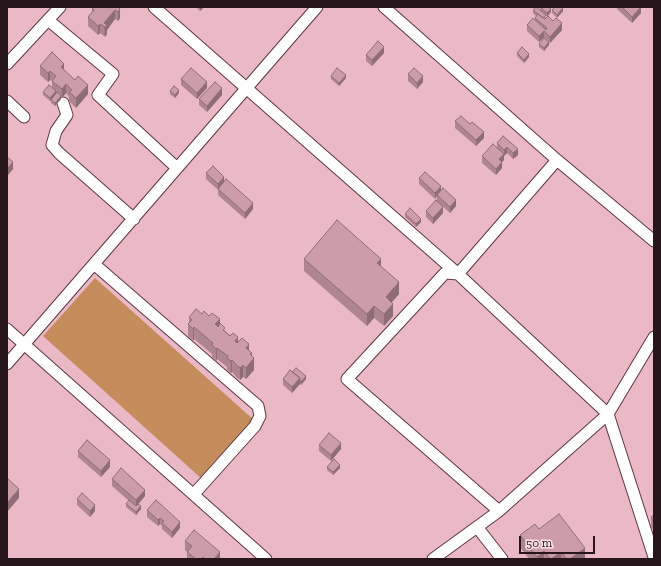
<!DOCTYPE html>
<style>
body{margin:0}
#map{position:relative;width:661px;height:566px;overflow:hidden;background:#eab9c5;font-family:"Zilla Slab",serif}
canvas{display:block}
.frame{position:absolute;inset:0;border:8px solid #26151a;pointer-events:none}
.scale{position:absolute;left:519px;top:536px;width:76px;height:18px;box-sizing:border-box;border:2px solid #26151a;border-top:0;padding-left:5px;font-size:12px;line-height:14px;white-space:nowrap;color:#26151a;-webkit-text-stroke:3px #fbe1e7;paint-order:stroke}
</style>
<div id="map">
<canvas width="661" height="566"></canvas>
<div class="frame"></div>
<div class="scale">50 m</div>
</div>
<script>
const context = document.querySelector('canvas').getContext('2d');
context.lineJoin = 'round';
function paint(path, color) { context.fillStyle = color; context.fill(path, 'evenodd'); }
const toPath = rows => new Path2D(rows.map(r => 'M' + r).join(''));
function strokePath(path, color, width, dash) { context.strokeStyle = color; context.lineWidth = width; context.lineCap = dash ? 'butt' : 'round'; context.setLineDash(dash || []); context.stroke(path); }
paint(toPath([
 [95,278,254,420,202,479,43,336]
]), '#c58d5b');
const minor = toPath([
 [154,7,458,274,557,160,384,7],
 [48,20,113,74,98,95,177,168],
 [7,64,60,7],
 [7,101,24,117],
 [63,103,67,115,56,131,52,145,59,153,134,219],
 [557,160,654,241],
 [94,264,258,406,260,416,255,426,194,494],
 [7,329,266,559],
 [7,364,317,7],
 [499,511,347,379,445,273,458,274,608,414,654,557],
 [477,527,502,559],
 [433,559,499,511,608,414,654,337]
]);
strokePath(minor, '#5e3742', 13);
strokePath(minor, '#fff', 11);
paint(toPath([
 [118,7,120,18,118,21,115,19,107,30,107,34,105,37,100,33,98,35,88,26,88,17,92,12,92,9],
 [196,7,204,7,200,11],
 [540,7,551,12,547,17,540,10],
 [617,7,640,7,641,13,632,23,617,9],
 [533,10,546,18,545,19,562,30,550,43,544,37,539,42,527,31,527,25,535,20,535,18,536,16,533,13],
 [552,10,563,11,557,18,552,13],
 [539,44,549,45,544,51,539,47],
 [384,53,372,66,366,61,366,55],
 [517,53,529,57,524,63,517,56],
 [40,66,64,70,88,94,76,108,69,101,69,97,66,93,55,106,51,103,51,100,50,101,43,95,43,92,52,88,52,81,50,80,48,82,40,75],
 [408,74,423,82,417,89,408,81],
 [331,76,346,78,339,86,331,79],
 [181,79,207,88,197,99,181,85],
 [170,91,179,93,175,98,170,94],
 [222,95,207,112,199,105,199,99],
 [455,121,484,138,476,146,455,128],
 [503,136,518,155,513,159,507,153,504,156,504,160,502,162,502,168,496,175,482,163,482,156,497,147,497,143],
 [7,157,13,169,8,175,7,174],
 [206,173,224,182,253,209,245,219,218,195,218,190,206,179],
 [419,178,441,191,456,206,450,213,437,201,437,196,435,199,419,184],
 [426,211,443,213,433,224,426,217],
 [405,214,421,222,416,227,405,217],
 [304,259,381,267,399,294,392,302,393,316,384,326,374,318,367,326,304,271],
 [202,314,220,324,225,331,249,350,252,356,254,370,246,379,243,377,240,380,238,378,238,379,232,372,231,373,227,370,227,367,217,359,216,361,212,357,212,354,194,339,193,341,188,336,188,324,189,323,189,317],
 [292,372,306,379,301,385,300,384,292,393,283,385,283,379],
 [319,445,341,449,331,461,319,451],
 [78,451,110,467,101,477,78,457],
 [327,467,340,468,333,475,327,470],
 [112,479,145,496,138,504,141,509,136,515,126,507,126,504,129,501,112,486],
 [77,499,95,511,90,517,77,505],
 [147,510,180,528,172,538,162,529,162,526,160,524,158,526,147,517],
 [654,515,654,531,651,527,651,517],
 [539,529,585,559,529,559,520,547,520,535],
 [185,541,220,559,187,559,187,552,185,550]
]), '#af8690');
paint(toPath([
 [200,7,204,7,200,11],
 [641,7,641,13,632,23,632,17],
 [563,8,563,11,557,18,557,15],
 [120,9,120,18,118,21,118,12],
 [551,9,551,12,547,17,547,13],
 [115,10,115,19,107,30,107,34,105,37,104,23],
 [562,23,562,30,550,43,550,37],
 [100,24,100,33,98,35,98,26],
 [544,31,544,37,539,42,539,36],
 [549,42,549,45,544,51,544,48],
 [384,47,384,53,372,66,372,60],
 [529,54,529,57,524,63,524,60],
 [64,64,64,73,61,67],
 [50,71,50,80,48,82,48,73],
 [346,75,346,78,339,86,339,83],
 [423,76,423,82,417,89,417,83],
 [207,82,207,88,197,99,197,93],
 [66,84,66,93,62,98,62,89],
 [88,85,88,94,76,108,76,98],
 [222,88,222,95,207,112,207,106],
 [179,90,179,93,175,98,175,95],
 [56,91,56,94,50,101,50,98],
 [61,96,61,99,55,106,55,103],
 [484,132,484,138,476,146,476,140],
 [507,147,507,153,504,156,504,150],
 [518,149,518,155,513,159,513,153],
 [504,154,504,160,499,165,499,159],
 [13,162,13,169,8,175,8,168],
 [502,162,502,168,496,175,496,169],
 [224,177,224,184,218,189,218,190,218,184],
 [441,186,441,192,437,195,437,196,435,199,435,193],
 [456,200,456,206,450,213,450,207],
 [253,203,253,209,245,219,245,213],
 [443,207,443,213,433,224,433,218],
 [421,219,421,222,416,227,416,224],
 [381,259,381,271,377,263],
 [399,282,399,294,386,309,386,297],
 [393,304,393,316,384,326,384,314],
 [374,306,374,318,367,326,367,314],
 [220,319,220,331,215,324],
 [194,327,194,339,193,341,193,329],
 [238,337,238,349,235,341],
 [249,344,249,356,246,348],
 [217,348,217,359,216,361,216,349],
 [252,353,252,361,254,358,254,370,246,379,246,368,250,354],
 [232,360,232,372,231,373,231,361],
 [243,365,243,377,240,380,240,368],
 [306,376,306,379,301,385,301,382],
 [300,378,300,384,292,393,292,387],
 [341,443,341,449,331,461,331,455],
 [110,460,110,467,101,477,101,471],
 [340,465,340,468,333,475,333,472],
 [19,489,19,498,7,512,7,503],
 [145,490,145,496,136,507,136,500],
 [95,505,95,511,90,517,90,511],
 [141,506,141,509,136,515,136,512],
 [160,518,160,524,158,526,158,520],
 [180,522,180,528,172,538,172,532],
 [585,548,585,559,570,559],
 [544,551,544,559,537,559,537,557],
 [220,552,220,559,214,559],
 [561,552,561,559,551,559]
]), '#8f6d76');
const building = toPath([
 [94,7,118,7,120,9,118,12,115,10,104,23,107,25,105,27,100,24,98,26,88,17,94,10,92,9,94,7],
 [536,7,546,15,543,18,533,10,536,7],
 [540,7,548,7,551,9,547,13,540,7],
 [555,7,561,7,563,8,557,15,552,10,555,7],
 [622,7,641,7,632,17,622,7],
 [538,14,545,19,548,16,553,21,556,18,562,23,550,37,544,31,539,36,527,25,533,18,546,30,547,28,535,18,538,14],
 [544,38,549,42,544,48,539,44,544,38],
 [378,41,384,47,372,60,366,55,378,41],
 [522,47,529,54,524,60,517,53,522,47],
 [52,52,64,64,61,67,75,80,78,76,88,85,76,98,69,92,72,90,66,84,62,89,52,81,56,76,50,71,48,73,40,66,52,52],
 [191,68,207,82,197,93,181,79,191,68],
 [337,68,346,75,339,83,331,76,337,68],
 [414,68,423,76,417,83,408,74,414,68],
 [215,82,222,88,207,106,199,99,215,82],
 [49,85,56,91,50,98,43,92,49,85],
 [174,86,179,90,175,95,170,91,174,86],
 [57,92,61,96,55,103,51,100,57,92],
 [461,116,470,124,472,122,484,132,476,140,455,121,461,116],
 [503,136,518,149,513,153,507,147,504,150,497,143,503,136],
 [493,144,504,154,499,159,502,162,496,169,482,156,493,144],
 [7,157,13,162,8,168,7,167,7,157],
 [213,166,224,177,218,184,206,173,213,166],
 [425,172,441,186,435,193,419,178,425,172],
 [226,179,253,203,245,213,218,189,226,179],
 [443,188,456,200,450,207,437,195,443,188],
 [436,200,443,207,433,218,426,211,436,200],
 [410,208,421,219,416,224,405,214,410,208],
 [337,220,381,259,377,263,399,282,386,297,393,304,384,314,374,306,367,314,304,259,337,220],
 [196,309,202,314,204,311,209,316,212,313,220,319,215,324,218,327,220,323,225,328,223,330,230,336,233,333,238,337,235,341,237,343,242,338,249,344,246,348,252,353,250,354,254,358,246,368,243,365,240,368,238,366,238,367,232,360,231,361,227,358,228,356,217,348,216,349,212,345,213,343,194,327,193,329,188,324,192,320,189,317,196,309],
 [296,368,306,376,301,382,300,381,300,378,292,372,296,368],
 [290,370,300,378,292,387,283,379,290,370],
 [329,433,341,443,331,455,319,445,329,433],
 [87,440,110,460,101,471,78,451,87,440],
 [334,459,340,465,333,472,327,467,334,459],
 [121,468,145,490,136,500,112,479,121,468],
 [7,478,19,489,7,503,7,478],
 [82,493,95,505,90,511,77,499,82,493],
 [129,500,136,506,138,504,141,506,136,512,126,504,129,500],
 [156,500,180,522,172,532,162,523,164,521,160,518,158,520,147,510,156,500],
 [559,514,585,548,570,559,567,559,561,552,551,559,550,559,544,551,537,557,520,535,535,524,539,529,559,514],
 [654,515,654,522,651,517,654,515],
 [194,530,220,552,214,559,205,559,203,557,201,559,196,559,187,552,192,546,185,541,194,530]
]);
paint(building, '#cc9ca8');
strokePath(building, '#8f6d76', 1);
</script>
